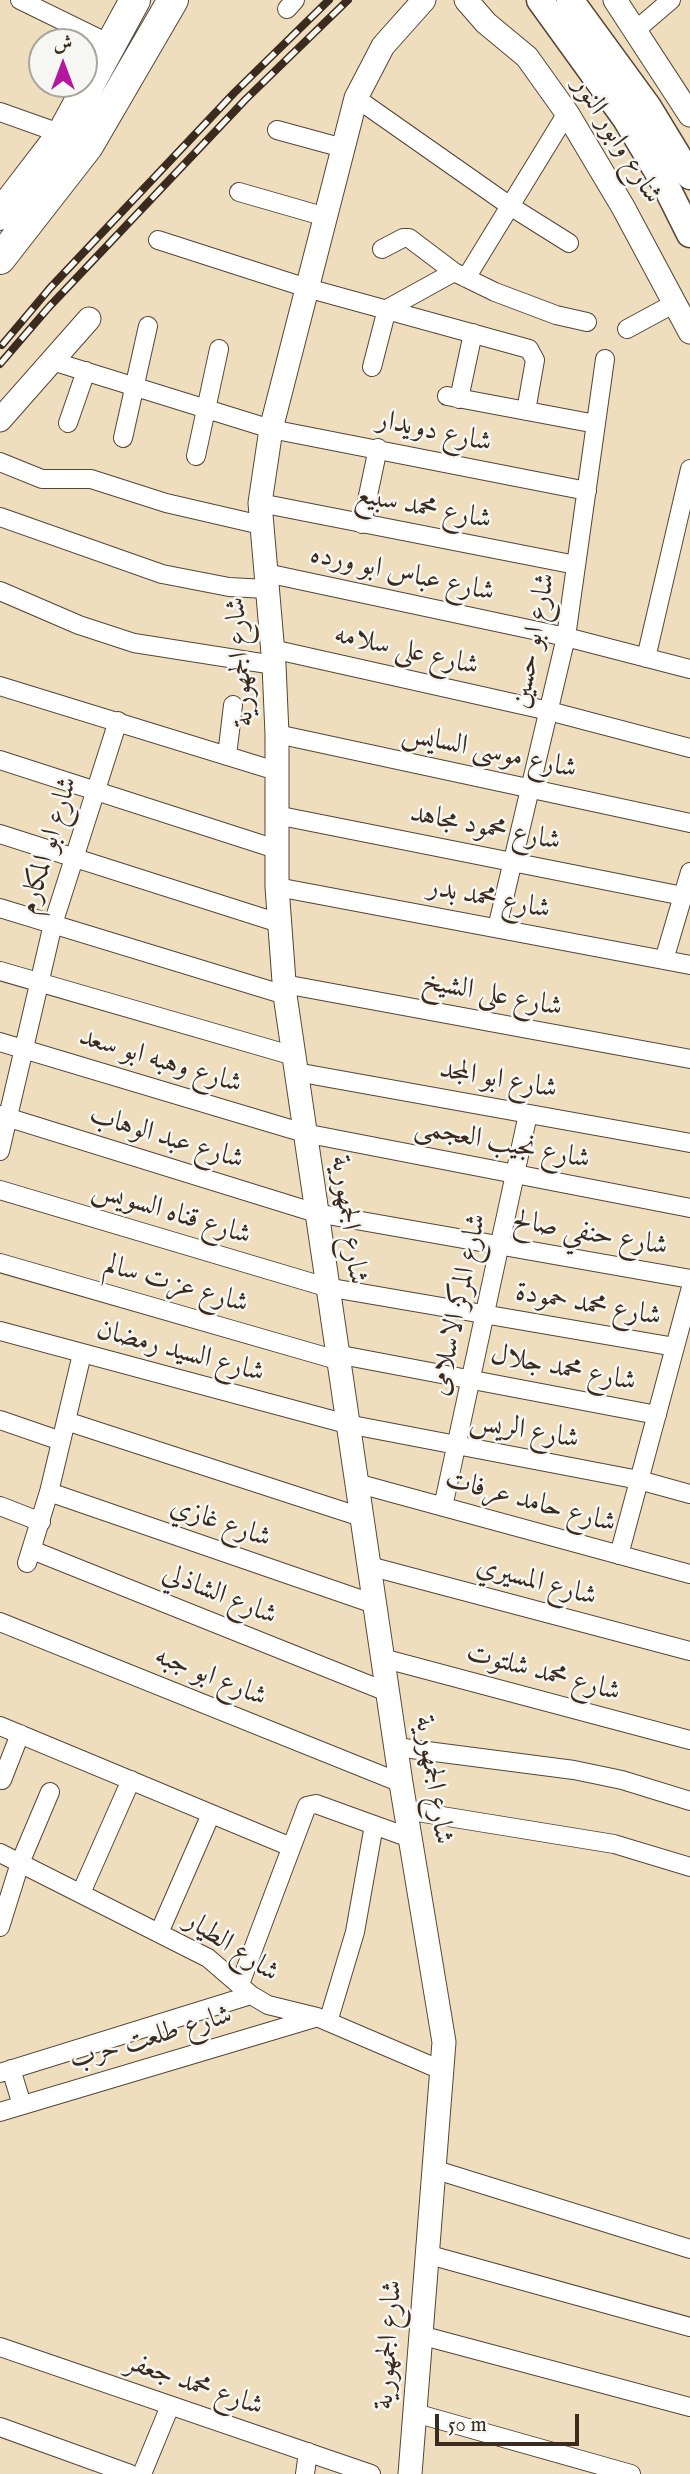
<!DOCTYPE html>
<html>
<head>
<meta charset="utf-8">
<style>
	body { margin:0 }
	#map { position:relative; width:690px; height:2474px; overflow:hidden; background:#efdebd; font-family:"IM FELL English",Amiri,serif }
	canvas { display:block }
	.north { position:absolute; left:28px; top:28px; width:70px; height:70px; box-sizing:border-box; background:#f6f6f2; border:2px solid #aba49d; border-radius:50%; rotate:0deg; font-size:19px; font-weight:700; line-height:28px; text-align:center; color:#3b2a1e }
	.north::after { content:''; display:block; margin:auto; width:24px; height:32px; background:#b5179e; clip-path:polygon(50% 0,100% 100%,50% 72%,0 100%) }
	.scale { position:absolute; left:435px; top:2414px; width:144px; height:32px; box-sizing:border-box; border:4px solid #3b2a1e; border-top:0; padding-left:9px; font-size:21px; line-height:24px; white-space:nowrap; color:#3b2a1e; -webkit-text-stroke:5px #f6f6f2; paint-order:stroke }
</style>
</head>
<body>
<div id="map">
<canvas width="690" height="2474"></canvas>
<div class="north">ش</div>
<div class="scale">50 m</div>
</div>
<script>
const ctx = document.querySelector('canvas').getContext('2d');
ctx.lineJoin = 'round';
const toPath = rows => new Path2D(rows.map(r => 'M' + r).join(''));
function strokePath(path, color, width, dash) { ctx.strokeStyle = color; ctx.lineWidth = width; ctx.lineCap = dash ? 'butt' : 'round'; ctx.setLineDash(dash || []); ctx.stroke(path); }
function drawText(font, color, halo, rows, align = 'center') {
  ctx.font = font + ' "IM FELL English",Amiri,serif'; ctx.lineWidth = 5; ctx.setLineDash([]); ctx.textBaseline = 'middle'; ctx.strokeStyle = halo; ctx.fillStyle = color; for (const [text, x, y, turn = 0] of rows) {
    ctx.save(); ctx.translate(x, y); ctx.rotate((+turn || 0) * Math.PI / 180); ctx.textAlign = isNaN(turn) ? turn : align; if (halo) ctx.strokeText(text, 0, 0); ctx.fillText(text, 0, 0); ctx.restore();
  }
}
const minor = toPath([
	[20,0,112,45],
	[287,9,295,0],
	[636,30,671,0],
	[356,98,510,206,569,243],
	[0,112,62,134],
	[277,130,343,148],
	[239,192,326,217],
	[158,240,307,288,529,349,535,360,526,411],
	[382,249,403,238,409,238,454,272,495,292,556,315,587,322],
	[466,278,567,113],
	[627,329,675,303],
	[52,361,271,429,587,491],
	[372,367,387,309,454,272],
	[447,396,596,424],
	[459,399,473,333],
	[68,423,86,371],
	[123,438,148,326],
	[196,456,219,349],
	[0,462,42,479,91,479,166,503,261,525],
	[260,503,576,565],
	[0,517,162,574,229,587,267,589],
	[362,524,378,448],
	[266,573,566,637,690,669],
	[0,591,79,625,134,643,274,665],
	[272,649,549,711,690,748],
	[646,658,690,469],
	[0,686,276,771],
	[277,734,690,823],
	[227,756,233,705],
	[0,760,276,849],
	[276,815,683,896],
	[0,834,279,923],
	[277,887,690,965],
	[0,908,285,995],
	[497,928,566,637,605,359],
	[664,960,690,872],
	[0,971,294,1056],
	[284,984,690,1059],
	[0,1042,304,1133,690,1208],
	[296,1072,690,1143],
	[0,1115,316,1213,690,1279],
	[0,1151,53,924,118,721],
	[0,1190,326,1287,675,1347],
	[0,1263,337,1360],
	[0,1331,347,1424,639,1480,690,1494],
	[336,1354,657,1415],
	[0,1420,61,1441],
	[66,1421,361,1517],
	[356,1483,690,1574],
	[49,1492,374,1604],
	[0,1506,41,1522],
	[443,1507,528,1114],
	[32,1550,387,1692],
	[619,1555,690,1291],
	[27,1563,49,1492,82,1354],
	[369,1566,690,1651],
	[0,1622,401,1783],
	[382,1658,690,1740],
	[0,1726,291,1847],
	[396,1747,574,1770,622,1780,690,1801],
	[2,1780,20,1734],
	[405,1810,614,1844,690,1867],
	[0,1853,208,1958,251,1995,268,2005,317,2017,441,2070],
	[81,1893,131,1780],
	[0,1927,20,1863,50,1792],
	[159,1933,211,1814],
	[240,1984,307,1806,316,1804,410,1838],
	[328,2022,355,1932,374,1825],
	[11,2069,22,2105],
	[0,2073,251,1995],
	[0,2112,315,2018],
	[433,2169,690,2249],
	[426,2254,690,2327],
	[420,2335,690,2407],
	[0,2347,371,2474],
	[415,2413,631,2474],
	[0,2427,130,2474],
	[142,2474,170,2406],
	[305,2474,308,2452]
]);
const tertiary = toPath([
	[466,0,486,23,527,57,567,113,623,207,690,332],
	[615,0,690,115],
	[0,420,89,319],
	[410,2474,444,2042,401,1783,285,995,277,887,277,734,274,665,260,503,271,429,356,98,383,46,424,0]
]);
const secondary = toPath([
	[540,0,626,119,665,184,690,234],
	[570,0,648,107,690,176]
]);
const primary = toPath([
	[0,215,62,134,135,0],
	[0,259,88,146,173,0]
]);
const rail = toPath([
	[2,345,50,288,234,93,329,0],
	[0,364,49,307,246,99,348,0]
]);
const streetNames = [
	["شارع وابور النور",616,141,58],
	["شارع دويدار",434,433,12],
	["شارع محمد سبيع",423,509,11],
	["شارع عباس ابو ورده",402,575,12],
	["شارع ابو حسين",535,641,-79],
	["شارع على سلامه",406,652,13],
	["شارع الجمهورية",242,662,-94],
	["شارع موسى السايس",489,753,12],
	["شارع محمود مجاهد",485,829,11],
	["شارع ابو المكارم",50,846,-73],
	["شارع محمد بدر",489,900,11],
	["شارع على الشيخ",492,996,11],
	["شارع وهبه ابو سعد",160,1062,17],
	["شارع ابو المجد",498,1081,10],
	["شارع عبد الوهاب",166,1139,17],
	["شارع نجيب العجمى",502,1145,11],
	["شارع قناه السويس",171,1214,17],
	["شارع الجمهورية",347,1220,82],
	["شارع حنفي صالح",590,1235,10],
	["شارع عزت سالم",176,1286,16],
	["شارع المركز الاسلامى",460,1305,-78],
	["شارع محمد حمودة",588,1306,10],
	["شارع السيد رمضان",180,1353,15],
	["شارع محمد جلال",563,1370,11],
	["شارع الريس",524,1432,10],
	["شارع حامد عرفات",530,1503,15],
	["شارع غازي",220,1524,19],
	["شارع المسيري",536,1583,15],
	["شارع الشاذلي",219,1596,22],
	["شارع محمد شلتوت",543,1674,15],
	["شارع ابو جبه",210,1678,22],
	["شارع الجمهورية",432,1780,81],
	["شارع الطيار",231,1948,33],
	["شارع طلعت حرب",151,2039,-16],
	["شارع الجمهورية",390,2345,-86],
	["شارع محمد جعفر",194,2386,19]
];
strokePath(minor, '#564536', 20);
strokePath(tertiary, '#564536', 25);
strokePath(secondary, '#564536', 29);
strokePath(primary, '#564536', 32);
strokePath(minor, '#fff', 18);
strokePath(tertiary, '#fff', 23);
strokePath(secondary, '#fff', 26);
strokePath(primary, '#fff', 30);
strokePath(rail, '#3b2a1e', 8);
strokePath(rail, '#f6f6f2', 5, [16]);
drawText('28px', '#3b2a1e', '#f6f6f2', streetNames);
</script>
</body>
</html>
